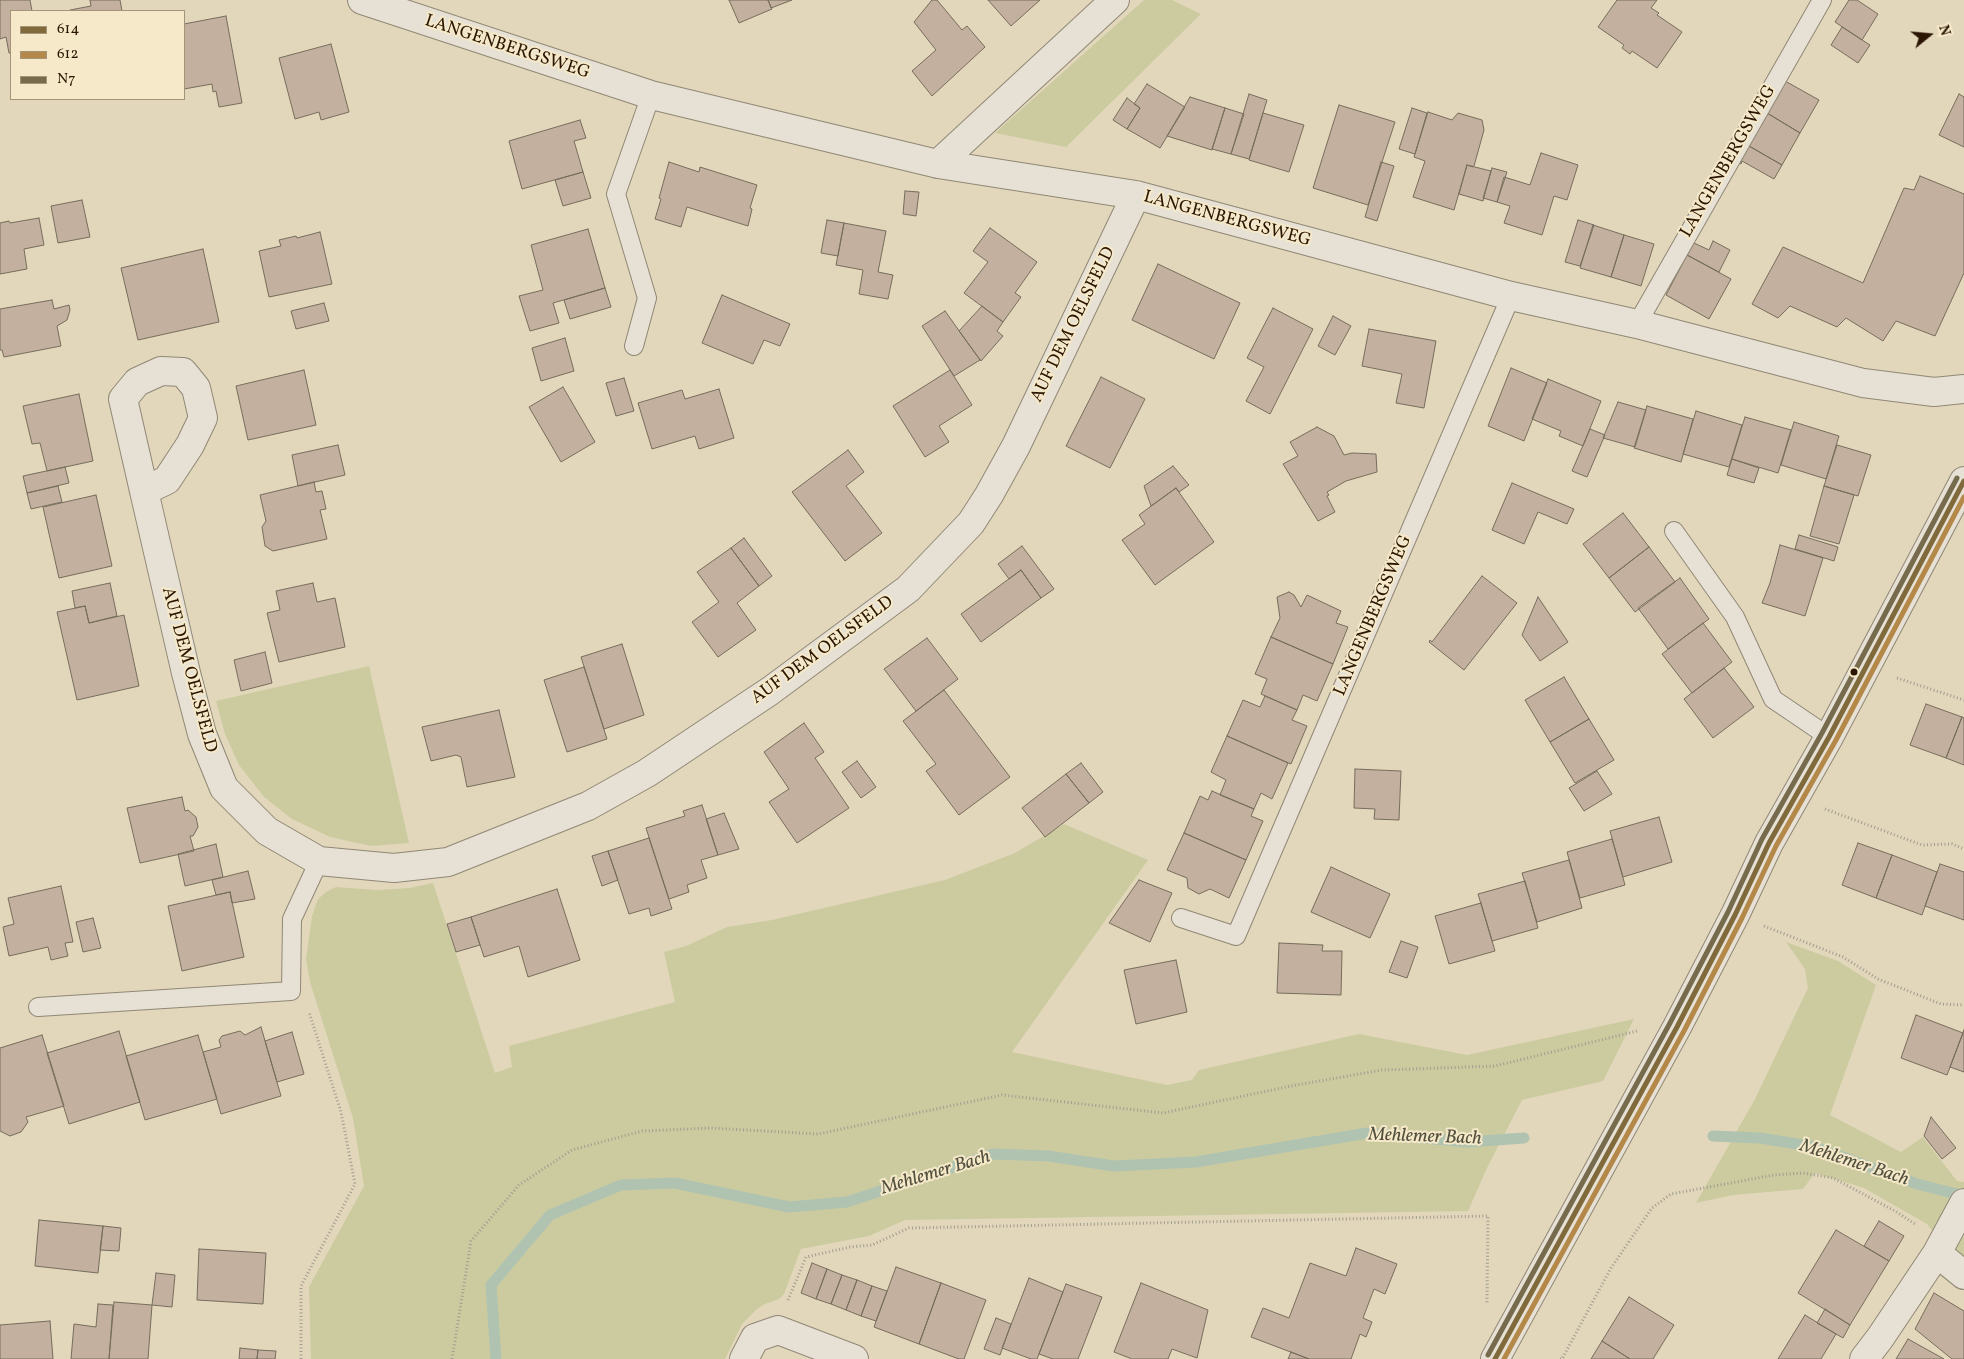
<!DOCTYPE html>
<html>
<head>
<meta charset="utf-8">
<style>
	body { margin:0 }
	#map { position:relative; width:1964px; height:1359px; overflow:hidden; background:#e2d7bb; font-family:Vollkorn,serif }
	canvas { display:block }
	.legend { position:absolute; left:10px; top:10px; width:175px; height:90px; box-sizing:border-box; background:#f6e9c9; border:1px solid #a49579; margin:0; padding:6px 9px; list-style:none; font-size:15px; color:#2a1602 }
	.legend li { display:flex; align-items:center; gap:10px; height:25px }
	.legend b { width:25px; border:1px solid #a49579 }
	.north { position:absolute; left:1904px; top:10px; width:50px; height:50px; -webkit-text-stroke:4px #f6e9c9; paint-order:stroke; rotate:73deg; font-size:14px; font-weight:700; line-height:20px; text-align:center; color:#2a1602 }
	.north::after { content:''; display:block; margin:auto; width:18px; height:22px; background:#2a1602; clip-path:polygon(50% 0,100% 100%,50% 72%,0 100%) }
</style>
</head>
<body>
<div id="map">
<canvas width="1964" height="1359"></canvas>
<ul class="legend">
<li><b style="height:6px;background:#806a3b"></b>614</li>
<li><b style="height:6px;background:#b48848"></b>612</li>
<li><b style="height:6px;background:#766b4c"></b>N7</li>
</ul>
<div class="north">N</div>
</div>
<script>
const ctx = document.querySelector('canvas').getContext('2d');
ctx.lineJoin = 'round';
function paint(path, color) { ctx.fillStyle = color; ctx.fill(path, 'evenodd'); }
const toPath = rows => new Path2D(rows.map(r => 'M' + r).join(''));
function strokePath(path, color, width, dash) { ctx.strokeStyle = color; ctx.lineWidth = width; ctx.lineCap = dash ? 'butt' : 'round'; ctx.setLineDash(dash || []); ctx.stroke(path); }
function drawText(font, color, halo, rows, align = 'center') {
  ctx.font = font + ' Vollkorn,serif'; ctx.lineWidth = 4; ctx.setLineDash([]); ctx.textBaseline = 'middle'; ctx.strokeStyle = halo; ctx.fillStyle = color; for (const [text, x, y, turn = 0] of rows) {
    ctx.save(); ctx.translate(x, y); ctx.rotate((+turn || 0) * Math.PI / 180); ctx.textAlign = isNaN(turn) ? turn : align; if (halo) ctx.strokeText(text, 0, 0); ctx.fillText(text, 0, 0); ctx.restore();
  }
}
const green = toPath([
	[1144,0,1172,0,1201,14,1066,147,995,133],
	[369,666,409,843,371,846,330,837,292,819,264,797,239,765,225,734,216,701],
	[1064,824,1148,860,1012,1052,1167,1085,1192,1080,1199,1070,1359,1034,1467,1055,1634,1019,1603,1081,1522,1100,1487,1168,1468,1211,905,1220,869,1236,801,1249,784,1294,779,1299,765,1304,757,1309,742,1324,725,1359,311,1359,309,1287,364,1186,353,1118,310,982,306,959,312,916,318,899,326,892,336,887,376,890,410,888,433,883,495,1073,512,1067,509,1046,675,1002,664,952,686,946,727,927,772,920,945,880,1015,853],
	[1786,942,1838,961,1876,985,1830,1115,1901,1152,1923,1137,1957,1181,1964,1182,1964,1265,1955,1260,1927,1224,1864,1188,1815,1173,1803,1189,1733,1195,1696,1203,1755,1099,1808,988,1805,969]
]);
const stream = toPath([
	[1713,1136,1760,1138,1815,1147,1917,1184,1964,1196],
	[496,1359,491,1285,550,1215,621,1185,675,1183,789,1207,847,1202,993,1154,1048,1156,1114,1166,1196,1162,1367,1133,1468,1142,1524,1138]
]);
const building = toPath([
	[0,0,30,0,32,11,11,11,11,53,9,53,6,37,0,39,0,0],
	[90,0,120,0,122,11,70,11,70,10,91,6,90,0],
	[729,0,768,0,772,9,739,23,729,0],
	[768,0,792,0,771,8,768,0],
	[932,0,937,0,962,30,967,26,985,47,932,96,912,71,936,50,914,22,932,0],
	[988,0,1040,0,1011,26,988,0],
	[1617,0,1657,0,1651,8,1659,13,1657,15,1682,32,1657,68,1632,51,1630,54,1622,48,1624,45,1598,27,1617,0],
	[1849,0,1857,0,1878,14,1862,40,1835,22,1849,0],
	[226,16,242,103,219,107,216,91,213,92,212,84,184,89,184,24,226,16],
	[1842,27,1870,45,1858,63,1831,45,1842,27],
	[331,44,349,112,321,120,319,112,295,119,279,58,331,44],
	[1785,81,1819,100,1800,133,1767,113,1785,81],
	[1147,84,1185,107,1160,148,1127,129,1140,108,1134,104,1147,84],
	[1249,94,1267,100,1249,159,1231,154,1249,94],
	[1959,94,1964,97,1964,147,1939,135,1959,94],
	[1190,97,1225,108,1212,150,1167,136,1190,97],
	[1127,98,1140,108,1127,129,1113,120,1127,98],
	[1339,105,1395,122,1368,205,1313,188,1339,105],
	[1225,108,1244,114,1231,154,1212,149,1225,108],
	[1412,108,1427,113,1415,154,1399,149,1412,108],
	[1428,112,1452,120,1458,113,1482,120,1484,130,1474,166,1473,167,1467,165,1454,210,1413,197,1425,161,1414,157,1428,112],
	[1263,113,1304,125,1289,172,1249,160,1263,113],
	[1767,113,1800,133,1782,165,1749,146,1767,113],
	[580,120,586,138,574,141,583,172,522,189,509,141,580,120],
	[1749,146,1782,165,1774,179,1742,161,1741,164,1739,163,1749,146],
	[1541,153,1578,165,1567,200,1554,196,1542,235,1504,223,1510,206,1497,202,1504,177,1530,185,1541,153],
	[669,162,699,172,700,167,757,185,750,208,752,209,748,226,687,207,681,227,655,219,661,199,659,198,669,162],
	[1381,162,1394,166,1377,221,1365,217,1381,162],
	[1467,165,1491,171,1483,201,1459,194,1467,165],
	[1492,168,1507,172,1497,202,1483,198,1492,168],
	[583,172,591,198,563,206,555,180,583,172],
	[1920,176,1964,194,1964,273,1935,336,1896,321,1883,341,1846,318,1837,327,1790,306,1778,318,1752,304,1783,247,1863,283,1904,188,1914,190,1920,176],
	[905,191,919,192,916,216,903,214,905,191],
	[82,200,90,237,58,243,51,206,82,200],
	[39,218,44,245,24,249,27,269,0,274,0,223,9,221,10,223,39,218],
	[827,220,844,223,838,256,821,253,827,220],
	[1578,220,1594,225,1580,266,1565,262,1578,220],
	[844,223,886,231,878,272,893,275,888,299,859,294,863,270,836,265,844,223],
	[1593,225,1624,235,1611,277,1580,268,1593,225],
	[990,228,1037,262,1015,293,1021,297,1003,322,964,293,988,262,973,251,990,228],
	[588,229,605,288,553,303,559,323,530,331,519,296,543,290,531,245,588,229],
	[320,232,332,284,269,297,259,251,281,246,279,240,296,236,297,238,320,232],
	[1624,235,1654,244,1641,286,1611,277,1624,235],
	[1713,241,1730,250,1719,272,1687,255,1694,243,1709,250,1713,241],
	[203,249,219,322,138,340,121,268,203,249],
	[1687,255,1731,279,1709,319,1666,295,1687,255],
	[1158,264,1240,303,1214,359,1132,320,1158,264],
	[605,288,611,307,570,319,564,300,605,288],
	[722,295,790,324,780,346,764,340,753,364,702,343,722,295],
	[52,300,54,309,69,305,70,310,67,320,57,326,61,346,4,357,2,350,0,350,0,309,52,300],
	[324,303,329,321,296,329,291,311,324,303],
	[982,306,1003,322,997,331,1003,336,981,361,959,331,982,306],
	[1273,308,1313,329,1270,414,1246,401,1264,367,1247,358,1273,308],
	[945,311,980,360,954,376,922,326,945,311],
	[1333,316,1351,326,1335,355,1318,346,1333,316],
	[1369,329,1436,341,1424,408,1396,403,1402,374,1362,366,1369,329],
	[565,338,574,371,541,381,532,348,565,338],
	[1511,368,1547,383,1524,441,1488,426,1511,368],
	[304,370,316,425,248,440,236,386,304,370],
	[950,370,972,405,939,426,949,442,925,457,893,406,950,370],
	[1101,377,1145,399,1110,468,1066,446,1101,377],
	[624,378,634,411,616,416,606,383,624,378],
	[1548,379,1601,401,1583,446,1559,436,1561,431,1532,419,1548,379],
	[563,387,595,442,561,462,529,407,563,387],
	[719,389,734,438,699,449,695,436,652,449,638,403,682,390,685,399,719,389],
	[79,394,93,461,47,471,40,443,32,444,23,406,79,394],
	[1618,402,1646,410,1635,447,1603,438,1618,402],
	[1647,406,1693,419,1681,462,1634,448,1647,406],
	[1696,411,1742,425,1729,467,1683,454,1696,411],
	[1745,417,1791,430,1778,473,1732,459,1745,417],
	[1794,422,1839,436,1826,479,1781,465,1794,422],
	[1317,427,1334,436,1344,455,1352,453,1376,454,1377,472,1346,481,1327,492,1329,495,1327,496,1335,512,1318,521,1283,464,1298,456,1290,442,1317,427],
	[1590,429,1605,435,1587,477,1572,471,1590,429],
	[338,445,345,475,298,486,292,455,338,445],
	[1837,445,1871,455,1858,496,1824,486,1837,445],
	[848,450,864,472,846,486,882,533,845,561,792,492,848,450],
	[1732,459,1759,468,1754,483,1727,475,1732,459],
	[1173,466,1189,485,1179,492,1176,488,1151,506,1144,486,1173,466],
	[65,467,69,483,27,493,23,476,65,467],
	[314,482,316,492,322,491,326,509,320,510,327,539,273,551,265,546,262,527,266,521,260,495,314,482],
	[1512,483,1574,509,1567,524,1538,512,1524,544,1492,530,1512,483],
	[58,486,62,502,31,509,27,493,58,486],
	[1824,486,1854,495,1839,544,1810,536,1824,486],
	[1176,488,1214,542,1155,585,1122,540,1145,524,1139,515,1176,488],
	[96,495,112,566,59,578,43,507,96,495],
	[1623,513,1649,547,1609,578,1583,544,1623,513],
	[1799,535,1838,547,1834,561,1795,549,1799,535],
	[744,538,772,576,759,586,731,548,744,538],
	[1780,545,1823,558,1805,616,1762,603,1770,583,1780,545],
	[1022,546,1054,589,1041,598,1021,570,1009,579,998,564,1022,546],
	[1649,547,1675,582,1635,612,1609,578,1649,547],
	[731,548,759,586,737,603,756,630,718,657,692,622,719,602,697,572,731,548],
	[1021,570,1041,598,981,642,961,614,1021,570],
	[1482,576,1517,603,1464,670,1429,642,1430,640,1432,642,1482,576],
	[1680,578,1709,619,1668,649,1638,608,1680,578],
	[110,583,117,616,89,623,85,606,75,608,72,591,110,583],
	[313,583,317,602,335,598,345,647,279,662,267,613,280,610,276,591,313,583],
	[1289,592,1294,595,1301,607,1307,595,1341,611,1336,623,1348,627,1333,664,1271,637,1280,618,1277,597,1289,592],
	[1538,597,1568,642,1540,661,1522,635,1538,597],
	[85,606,89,623,124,615,139,686,77,700,57,612,85,606],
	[1703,623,1732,662,1692,693,1662,654,1703,623],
	[1271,637,1333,664,1317,701,1303,695,1297,710,1261,694,1267,679,1255,674,1271,637],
	[927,638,958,679,916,711,884,669,927,638],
	[622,644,644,715,604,729,581,657,622,644],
	[265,652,272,683,241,691,234,660,265,652],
	[584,667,607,739,567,752,544,680,584,667],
	[1724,668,1754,707,1713,738,1684,699,1724,668],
	[1564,677,1589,719,1550,742,1525,700,1564,677],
	[944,690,1010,777,959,815,926,771,936,764,903,721,944,690],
	[1265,696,1297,710,1292,720,1307,726,1291,764,1227,736,1243,700,1260,707,1265,696],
	[1926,704,1962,717,1946,758,1910,745,1926,704],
	[499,710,515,777,467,787,461,757,456,755,431,761,422,727,499,710],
	[1962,717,1964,718,1964,765,1946,758,1962,717],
	[1589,719,1614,760,1575,783,1550,742,1589,719],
	[804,723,824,752,815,758,849,808,797,843,769,802,789,789,764,752,804,723],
	[1227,736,1288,763,1272,799,1261,793,1254,809,1220,795,1226,780,1211,772,1227,736],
	[857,761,876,787,861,798,842,772,857,761],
	[1081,763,1103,792,1089,803,1066,774,1081,763],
	[1355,769,1401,771,1399,820,1374,819,1375,809,1354,808,1355,769],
	[1597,771,1612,794,1584,811,1569,788,1597,771],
	[1066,774,1089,803,1045,837,1022,808,1066,774],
	[1212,791,1254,809,1251,816,1263,821,1246,860,1184,833,1200,796,1208,800,1212,791],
	[182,797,185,811,188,810,196,817,198,827,193,836,190,836,194,851,140,863,127,808,182,797],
	[702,805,718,855,701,860,707,878,687,885,689,892,669,899,646,828,685,816,683,811,702,805],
	[724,813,739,849,718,855,706,819,724,813],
	[1659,817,1672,862,1623,877,1610,831,1659,817],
	[1184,833,1246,860,1229,898,1210,889,1199,894,1188,888,1187,878,1167,870,1184,833],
	[649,838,672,909,651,916,649,908,629,914,608,851,649,838],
	[1612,839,1625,885,1580,898,1567,852,1612,839],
	[1858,843,1892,855,1876,898,1842,885,1858,843],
	[216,844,223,877,185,886,178,854,216,844],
	[608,851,618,880,602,886,592,856,608,851],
	[1892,855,1937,872,1922,915,1876,898,1892,855],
	[1569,860,1582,908,1537,922,1522,873,1569,860],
	[1940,864,1964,872,1964,920,1925,906,1940,864],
	[1331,867,1390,894,1370,938,1311,912,1331,867],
	[248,871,255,899,232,903,230,892,216,895,212,880,248,871],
	[1139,880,1172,893,1150,942,1109,923,1139,880],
	[1525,881,1538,928,1492,941,1478,894,1525,881],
	[61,886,73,942,65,943,68,956,51,960,48,947,9,956,3,927,14,924,8,898,61,886],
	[557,889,580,960,528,977,519,946,484,957,471,917,557,889],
	[230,892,244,957,182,971,168,906,230,892],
	[1481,903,1495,951,1449,964,1435,916,1481,903],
	[471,917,480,945,456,952,447,924,471,917],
	[93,918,101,948,83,952,76,922,93,918],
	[1401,941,1418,947,1407,978,1389,972,1401,941],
	[1279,943,1323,945,1322,951,1342,951,1341,995,1277,993,1279,943],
	[1176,960,1187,1012,1136,1024,1124,970,1176,960],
	[1916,1015,1963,1033,1947,1075,1901,1058,1916,1015],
	[261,1027,281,1096,221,1114,203,1052,221,1047,219,1040,222,1036,240,1031,245,1035,261,1027],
	[1964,1030,1964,1072,1950,1067,1964,1030],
	[119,1031,140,1102,69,1124,47,1053,119,1031],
	[292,1032,304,1074,277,1082,265,1041,292,1032],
	[42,1035,64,1106,26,1117,28,1122,21,1132,10,1136,0,1131,0,1048,42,1035],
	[198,1035,217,1099,145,1120,126,1056,198,1035],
	[1931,1117,1956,1148,1942,1159,1924,1136,1931,1117],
	[39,1220,103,1226,98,1273,35,1266,39,1220],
	[1879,1221,1904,1236,1889,1261,1864,1246,1879,1221],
	[103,1226,121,1228,119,1251,100,1250,103,1226],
	[1836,1230,1889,1261,1850,1325,1798,1293,1836,1230],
	[1356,1248,1397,1264,1385,1294,1374,1289,1363,1318,1372,1322,1366,1337,1360,1334,1351,1359,1309,1359,1251,1337,1263,1308,1289,1318,1310,1263,1346,1276,1356,1248],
	[199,1249,266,1253,263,1304,197,1300,199,1249],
	[812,1263,827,1269,816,1299,801,1293,812,1263],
	[896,1267,941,1283,919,1344,874,1327,896,1267],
	[827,1269,842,1275,831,1304,816,1299,827,1269],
	[156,1273,175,1275,172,1307,152,1305,156,1273],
	[842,1275,857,1280,846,1310,831,1304,842,1275],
	[1029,1278,1063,1292,1037,1359,1031,1359,1002,1348,1029,1278],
	[857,1280,872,1286,861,1316,846,1310,857,1280],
	[941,1283,986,1300,964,1359,959,1359,919,1344,941,1283],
	[1141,1283,1208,1310,1197,1358,1172,1349,1168,1359,1132,1359,1114,1352,1141,1283],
	[1066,1284,1102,1297,1078,1359,1053,1359,1039,1354,1066,1284],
	[872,1286,887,1291,876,1321,861,1316,872,1286],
	[1934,1293,1964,1311,1964,1359,1952,1359,1915,1329,1934,1293],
	[1629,1297,1674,1325,1653,1359,1630,1359,1602,1341,1629,1297],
	[114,1302,152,1305,148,1359,109,1359,114,1302],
	[98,1304,113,1305,109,1359,71,1359,74,1324,96,1327,98,1304],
	[1825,1309,1850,1325,1843,1338,1817,1323,1825,1309],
	[1805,1315,1836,1334,1821,1359,1778,1359,1805,1315],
	[996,1318,1011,1324,1000,1355,984,1349,996,1318],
	[50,1321,53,1359,0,1359,0,1325,50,1321],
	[1908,1339,1944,1359,1896,1359,1908,1339],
	[1602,1341,1630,1359,1591,1359,1602,1341],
	[240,1348,258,1350,257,1359,239,1359,240,1348],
	[258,1350,276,1351,275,1359,257,1359,258,1350],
	[1291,1352,1309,1359,1288,1359,1291,1352]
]);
const path = toPath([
	[1897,678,1964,700],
	[1825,809,1922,845,1952,844,1964,849],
	[1764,926,1843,957,1878,979,1941,1004,1964,1005],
	[788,1300,806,1257,850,1247,872,1245,909,1228,1488,1216,1487,1303],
	[301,1359,301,1286,355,1184,341,1112,309,1012],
	[452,1359,471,1241,519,1185,572,1150,642,1131,710,1128,818,1134,1002,1095,1163,1113,1291,1086,1382,1070,1495,1066,1637,1031],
	[1560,1359,1562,1359,1611,1268,1652,1208,1671,1194,1774,1175,1803,1173,1833,1178,1895,1211,1915,1224]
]);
const service = toPath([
	[1637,324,1822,0],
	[634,346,647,298,616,194,651,95],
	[1674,531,1735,617,1773,699,1829,737],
	[1181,918,1236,936,1511,296],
	[38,1007,291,991,292,919,319,861]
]);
const minor = toPath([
	[362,0,651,95,938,164,1136,195,1511,296,1637,324,1863,383,1934,392,1964,389],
	[938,164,1115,0],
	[144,491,123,399,137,382,161,371,183,372,196,388,203,418,190,445,167,480,144,491,186,673,202,734,224,788,267,831,319,861,394,868,448,862,588,806,647,773,770,691,908,589,971,523,989,495,1016,446,1136,195],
	[1937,1253,1964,1275],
	[744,1359,755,1338,778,1330,854,1359],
	[1864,1359,1880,1338,1937,1253,1964,1203]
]);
const tertiary = toPath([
	[1495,1359,1677,1027,1735,915,1769,843,1829,737,1964,481]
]);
const bus1 = toPath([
	[1495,1359,1677,1027,1735,915,1769,843,1829,737,1964,481]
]);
const bus2 = toPath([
	[1504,1359,1684,1031,1742,918,1776,846,1836,740,1964,497]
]);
const bus3 = toPath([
	[1488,1355,1670,1023,1728,912,1762,839,1822,733,1957,478]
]);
const markers = [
	[1854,672,4.5,"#2a1602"]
];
const streetNames = [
	["LANGENBERGSWEG",507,48,18],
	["LANGENBERGSWEG",1729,162,-60],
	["LANGENBERGSWEG",1227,220,15],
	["AUF DEM OELSFELD",1074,325,-64],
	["LANGENBERGSWEG",1374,616,-67],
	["AUF DEM OELSFELD",823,651,-36],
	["AUF DEM OELSFELD",188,670,75]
];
const waterNames = [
	["Mehlemer Bach",1425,1138,2],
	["Mehlemer Bach",1854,1164,18],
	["Mehlemer Bach",936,1174,-17]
];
paint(green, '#cccba0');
strokePath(stream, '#b0c3b1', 11);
paint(building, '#c3b09e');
strokePath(building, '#766d5c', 1);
strokePath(service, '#908775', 20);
strokePath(minor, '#908775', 30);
strokePath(tertiary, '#908775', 30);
strokePath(path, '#a19c8f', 3, [1, 2.5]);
strokePath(service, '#e6e1d4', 18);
strokePath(minor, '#e6e1d4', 28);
strokePath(tertiary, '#e6e1d4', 28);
strokePath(bus1, '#806a3b', 5);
strokePath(bus2, '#b48848', 5);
strokePath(bus3, '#766b4c', 5);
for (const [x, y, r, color] of markers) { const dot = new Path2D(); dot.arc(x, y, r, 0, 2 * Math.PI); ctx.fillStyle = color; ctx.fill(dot); strokePath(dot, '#f6e9c9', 2); }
drawText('18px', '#2a1602', '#f6e9c9', streetNames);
drawText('italic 19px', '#52503e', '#f6e9c9', waterNames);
</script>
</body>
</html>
